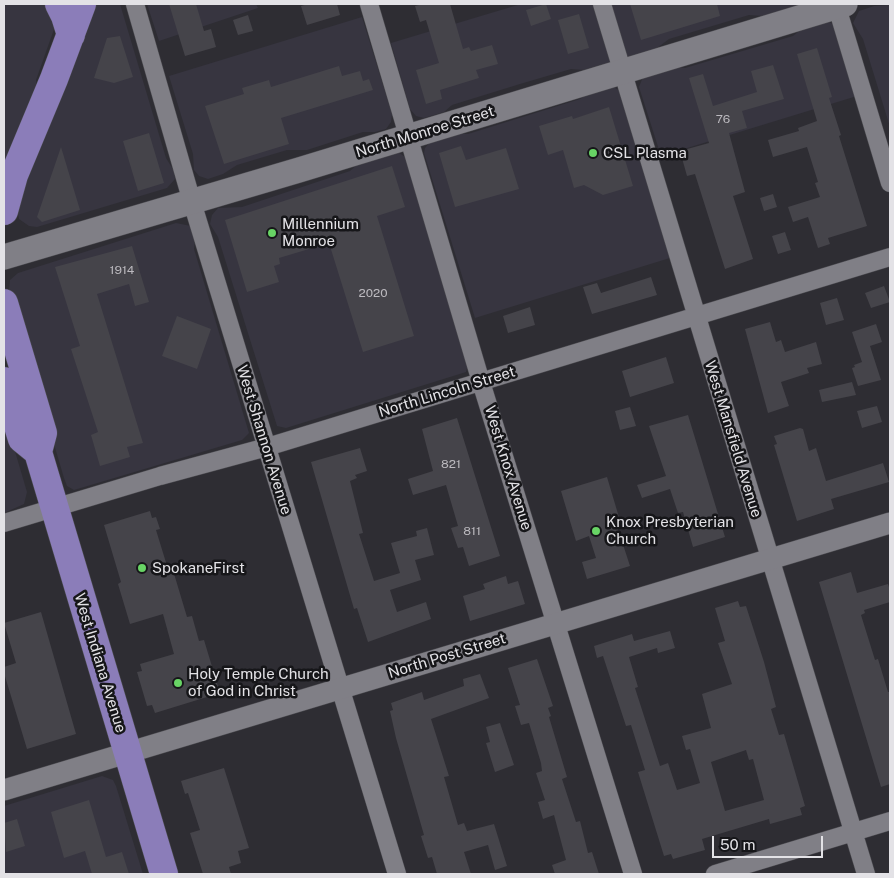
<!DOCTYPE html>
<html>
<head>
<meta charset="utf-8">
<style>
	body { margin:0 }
	#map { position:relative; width:894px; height:878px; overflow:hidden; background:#2e2d33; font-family:"Public Sans",sans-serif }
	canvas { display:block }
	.frame { position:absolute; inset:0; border:5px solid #e3e2e6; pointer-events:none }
	.scale { position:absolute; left:712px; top:836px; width:111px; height:22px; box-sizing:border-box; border:2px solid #e3e2e6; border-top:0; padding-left:6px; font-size:15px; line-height:18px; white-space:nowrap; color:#e3e2e6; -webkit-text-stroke:4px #161619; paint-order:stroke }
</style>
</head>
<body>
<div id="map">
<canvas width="894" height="878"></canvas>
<div class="frame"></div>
<div class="scale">50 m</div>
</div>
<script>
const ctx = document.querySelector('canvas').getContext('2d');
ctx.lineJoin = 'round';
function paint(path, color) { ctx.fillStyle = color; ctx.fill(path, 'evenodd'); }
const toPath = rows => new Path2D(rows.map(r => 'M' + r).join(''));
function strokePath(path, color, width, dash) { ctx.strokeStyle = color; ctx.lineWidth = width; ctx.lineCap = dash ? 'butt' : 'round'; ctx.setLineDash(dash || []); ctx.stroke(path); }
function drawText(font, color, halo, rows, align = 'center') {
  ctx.font = font + ' "Public Sans",sans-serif'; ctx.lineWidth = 5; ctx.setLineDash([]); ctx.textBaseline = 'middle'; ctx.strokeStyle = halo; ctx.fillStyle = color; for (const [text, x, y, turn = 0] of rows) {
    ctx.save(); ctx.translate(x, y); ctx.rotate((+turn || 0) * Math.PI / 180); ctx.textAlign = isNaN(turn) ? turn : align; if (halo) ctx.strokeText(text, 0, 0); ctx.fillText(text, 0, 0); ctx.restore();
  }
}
const built = toPath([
	[4,4,51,4,58,18,36,80,37,100,4,177],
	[90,4,120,4,166,158,174,171,175,179,167,188,37,227,29,226,19,219,15,199],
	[147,4,256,4,258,8,159,41],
	[521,4,803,4,763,16,749,15,669,39,657,48,584,70,571,69,520,84,452,105,444,112,424,118,416,116,410,109,391,43],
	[890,5,890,127,863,39,853,23,859,11,874,6],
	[362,17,392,114,391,122,386,129,375,132,363,132,307,150,287,150,237,165,223,174,208,179,199,176,194,170,193,154,169,76],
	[827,21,835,25,857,96,661,156,639,87,643,77,673,67,685,68,793,36,803,28],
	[613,87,621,91,670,258,475,318,424,153,425,148,431,141,456,134,468,134,580,99,589,93],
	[398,152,405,157,407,163,468,365,466,372,286,428,277,426,218,237,210,224,212,215,218,208,242,207,350,171,360,162],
	[176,223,191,226,195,239,194,249,249,433,242,440,74,490,67,486,64,478,9,292,10,280,18,273],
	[4,414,27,492,24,504,4,513],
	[102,776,113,780,116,786,143,874,4,874,4,806]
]);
const building = toPath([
	[169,4,196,4,204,31,211,29,216,47,185,56],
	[308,4,337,4,340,15,307,25,301,6],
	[423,4,450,4,463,49,469,47,471,51,492,45,498,64,476,70,479,78,440,90,442,99,426,104,416,70,439,63,426,20,420,22,415,6],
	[546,4,551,19,531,26,526,10],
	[630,4,717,4,720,16,641,40],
	[579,14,589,48,568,54,558,20],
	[248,15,253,31,238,35,233,20],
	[120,36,133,77,114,83,94,78,107,38],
	[817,48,832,97,829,98,841,135,839,136,867,226,828,238,830,244,818,248,808,217,793,222,788,207,820,197,815,183,818,182,807,147,773,157,768,140,799,131,798,128,817,121,797,54],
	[773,65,784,99,742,111,747,128,729,133,745,192,733,196,753,259,725,269,695,174,687,176,680,151,709,143,689,78,703,74,713,106,757,92,751,71],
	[339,66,342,76,360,71,363,81,369,79,373,90,281,118,289,144,224,164,205,106,244,94,242,88,269,80,271,87],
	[609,107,633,186,603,195,584,185,574,188,563,150,548,155,539,126,572,116,573,119],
	[149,133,164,183,138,191,123,141],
	[461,146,466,160,506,148,519,189,455,207,439,153],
	[61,147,80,210,42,222,37,217],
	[392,166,405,207,377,216,414,336,363,352,329,243,279,258,280,264,274,266,279,282,247,292,225,220],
	[773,194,777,207,764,211,760,198],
	[785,232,791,250,778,254,772,236],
	[132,246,149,302,135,306,129,284,97,294,143,443,127,447,130,457,100,466,91,435,98,432,71,349,80,346,55,267],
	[651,277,657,295,592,314,583,287,597,283,601,293],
	[884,286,890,302,871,308,865,293],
	[837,298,844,320,826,325,820,303],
	[530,307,535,325,508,333,503,316],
	[177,316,211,329,197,369,162,356],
	[770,322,776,342,781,340,785,352,816,342,822,364,807,368,809,373,781,382,789,406,768,413,745,329],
	[876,324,882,342,870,346,881,380,858,386,852,368,855,367,854,365,862,362,852,332],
	[666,357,674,383,630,397,622,371],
	[852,382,856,395,822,402,819,390],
	[877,406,882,422,862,428,857,411],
	[630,407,636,426,620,430,615,411],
	[688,415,725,537,693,547,683,512,678,513,670,489,642,498,637,485,666,476,649,426],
	[457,418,500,556,469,566,463,547,458,548,451,528,458,526,446,485,413,495,408,479,433,471,422,429],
	[800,428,803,429,809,451,816,448,826,481,883,463,889,482,831,499,834,509,797,521,774,445,777,444,774,436],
	[360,448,367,471,355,475,357,478,350,481,363,533,359,534,374,581,400,573,391,543,417,536,416,531,427,528,434,555,415,560,421,580,390,590,397,612,426,602,431,619,368,642,357,608,354,609,311,462],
	[607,477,621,524,617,526,630,566,587,579,582,562,596,558,589,536,576,541,561,491],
	[150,511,152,518,156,517,160,529,156,530,168,569,172,567,187,617,192,616,199,641,204,640,220,693,155,713,152,705,147,706,137,672,142,671,140,664,174,654,163,614,130,624,118,584,121,582,104,525],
	[851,572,857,593,888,584,890,590,890,602,864,610,865,613,861,615,875,660,878,659,888,692,890,692,890,784,881,787,819,582],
	[506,576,508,584,518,581,525,604,470,621,463,596,485,589,483,584],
	[738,601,740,607,746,606,764,662,776,707,771,709,779,735,784,734,805,806,800,808,802,815,770,824,769,819,702,839,705,850,673,859,671,854,664,856,638,772,645,770,631,725,626,726,603,656,597,658,594,646,632,634,634,641,670,631,675,648,658,653,657,648,629,657,638,687,635,688,660,766,668,763,677,790,700,783,690,749,686,750,682,736,711,728,702,694,732,684,718,643,725,641,715,608],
	[746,750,749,760,753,759,764,800,725,811,711,762],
	[41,612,76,734,27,749,4,673,4,667,16,663,4,623],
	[537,659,553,706,548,708,551,716,549,717,567,777,562,779,576,822,580,821,588,853,592,852,599,874,555,874,552,865,566,860,554,815,543,819,538,802,545,800,536,773,542,771,541,763,529,723,521,725,515,706,520,705,508,668],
	[480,674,489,698,431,719,449,776,444,777,458,825,464,823,467,831,494,824,507,866,495,870,488,845,464,852,471,874,437,874,432,857,428,858,421,836,424,835,396,738,390,711,393,710,391,703,422,692,424,700,464,686,463,679],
	[500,723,514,765,495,772,486,743,490,742,486,727],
	[224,768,249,848,238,851,241,863,229,867,231,874,203,874,190,833,200,830,188,793,185,794,181,781],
	[89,800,106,857,122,852,129,874,92,874,85,851,64,858,51,812],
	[17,819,25,846,6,852,4,823]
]);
const minor = toPath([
	[135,4,192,202,397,874],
	[369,4,481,382,633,874],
	[602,4,866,874],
	[836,4,890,183],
	[4,523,160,476,267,447,890,257],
	[715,874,890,821]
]);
const tertiary = toPath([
	[4,790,890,523]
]);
const secondary = toPath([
	[4,257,299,170,845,4]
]);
const primary = toPath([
	[59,4,65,16,71,35],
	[4,211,14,175,54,79,82,4],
	[4,303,43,433,38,452,164,874],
	[4,381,22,439,38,452]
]);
const markers = [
	[593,153,5,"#68d465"],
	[272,233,5,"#68d465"],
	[596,531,5,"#68d465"],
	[142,568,5,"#68d465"],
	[178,683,5,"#68d465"]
];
const numberNames = [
	["76",723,119],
	["1914",122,270],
	["2020",373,293],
	["821",451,464],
	["811",472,531]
];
const streetNames = [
	["North Monroe Street",425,132,-17],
	["North Lincoln Street",447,392,-17],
	["West Mansfield Avenue",733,439,73],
	["West Shannon Avenue",264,440,73],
	["West Knox Avenue",508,468,73],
	["North Post Street",447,656,-17],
	["West Indiana Avenue",100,663,73]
];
const poiNames = [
	["CSL Plasma",603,153],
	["Millennium",282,224],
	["Monroe",282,241],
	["Knox Presbyterian",606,522],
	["Church",606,539],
	["SpokaneFirst",152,568],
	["Holy Temple Church",188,674],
	["of God in Christ",188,691]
];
paint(built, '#373540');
paint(building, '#45444a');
strokePath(minor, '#4b4b50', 19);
strokePath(tertiary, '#4b4b50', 22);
strokePath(secondary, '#4b4b50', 26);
strokePath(primary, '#4b4b50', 29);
strokePath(minor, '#807f86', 18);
strokePath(tertiary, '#807f86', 21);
strokePath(secondary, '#807f86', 25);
strokePath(primary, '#8b7db9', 28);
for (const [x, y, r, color] of markers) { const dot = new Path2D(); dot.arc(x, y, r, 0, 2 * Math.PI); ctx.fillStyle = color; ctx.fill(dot); strokePath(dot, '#161619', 2); }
drawText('12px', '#bcbabf', null, numberNames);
drawText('15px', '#e3e2e6', '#161619', streetNames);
drawText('15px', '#e3e2e6', '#161619', poiNames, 'left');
</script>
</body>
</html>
